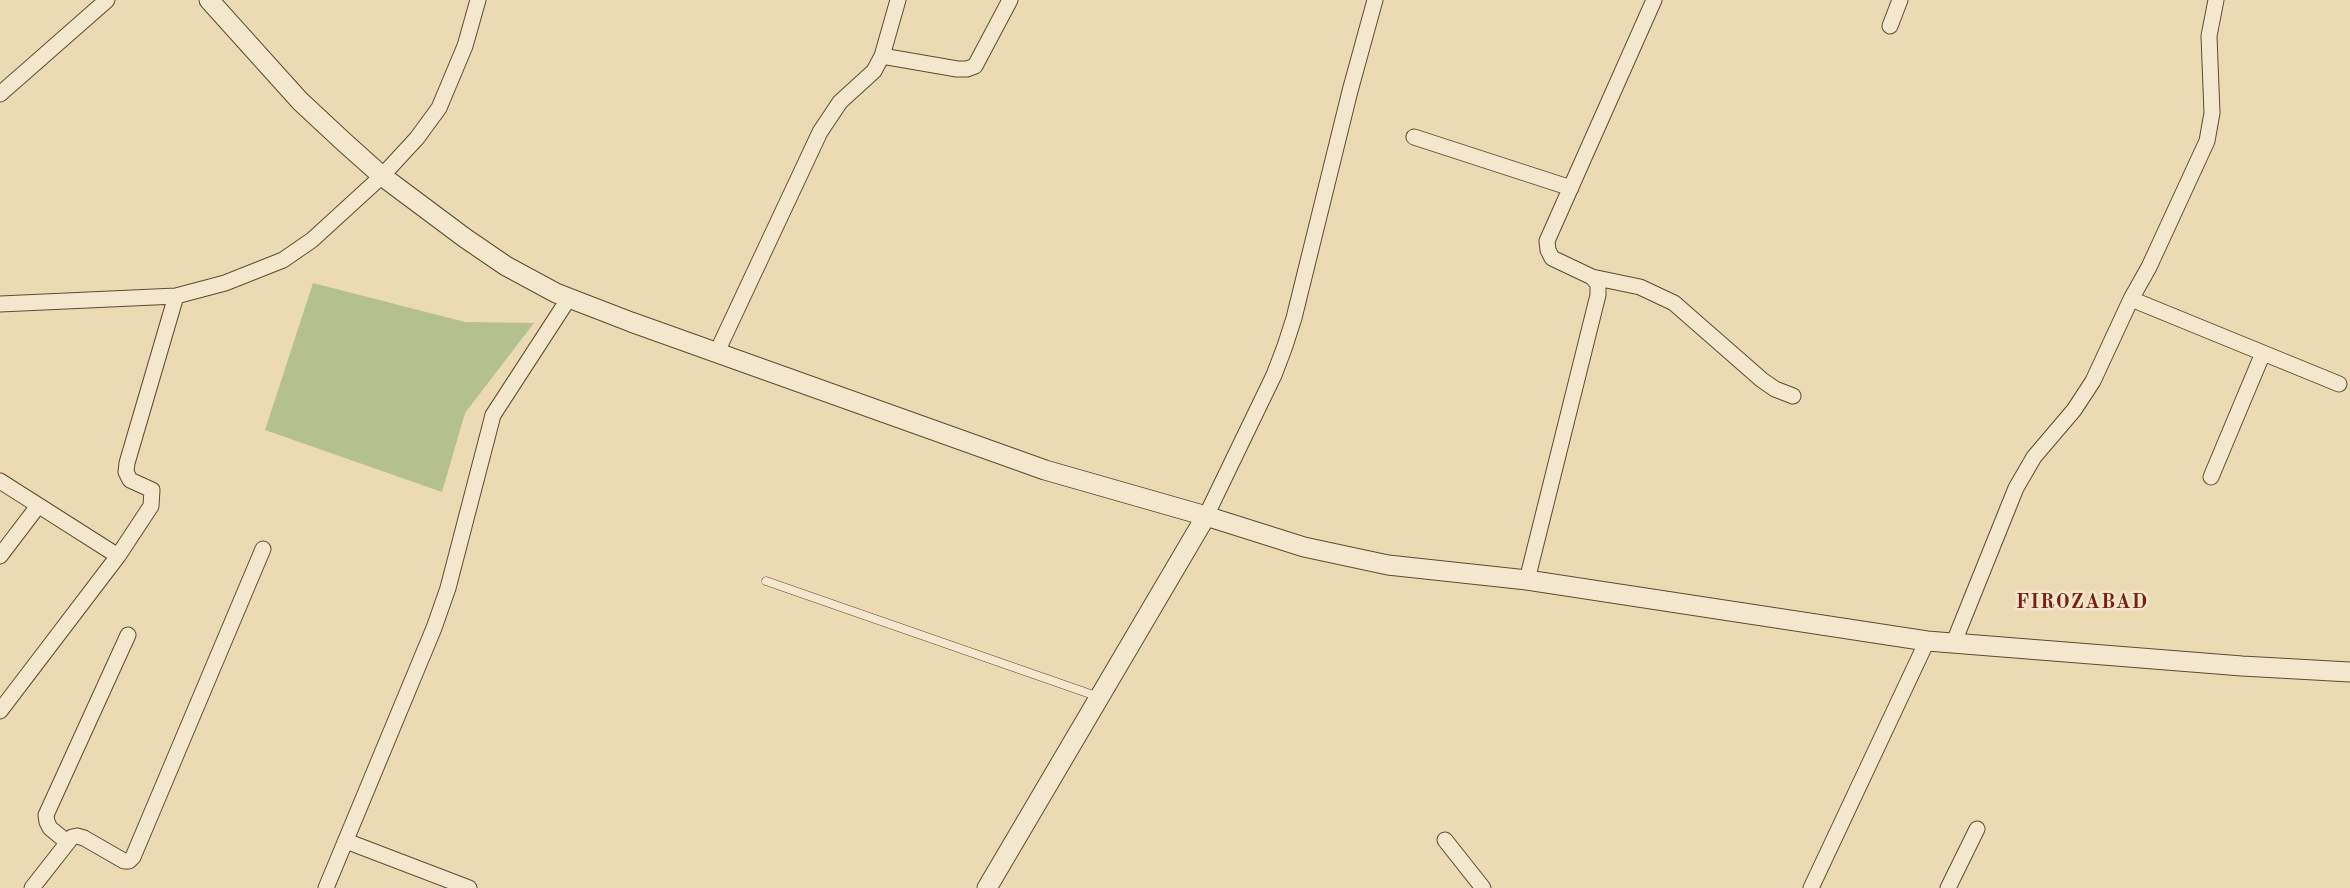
<!DOCTYPE html>
<html>
<head>
<meta charset="utf-8">
<style>
	body { margin:0 }
	canvas { display:block; background:#ecdab4 }
</style>
</head>
<body>
<canvas width="2350" height="888"></canvas>
<script>
const ctx = document.querySelector('canvas').getContext('2d');
ctx.lineJoin = 'round';
function paint(path, color) { ctx.fillStyle = color; ctx.fill(path, 'evenodd'); }
const toPath = rows => new Path2D(rows.map(r => 'M' + r).join(''));
function strokePath(path, color, width, dash) { ctx.strokeStyle = color; ctx.lineWidth = width; ctx.lineCap = dash ? 'butt' : 'round'; ctx.setLineDash(dash || []); ctx.stroke(path); }
function drawText(font, color, halo, rows, align = 'center') {
  ctx.font = font + ' "Old Standard TT",serif'; ctx.lineWidth = 5; ctx.setLineDash([]); ctx.textBaseline = 'middle'; ctx.strokeStyle = halo; ctx.fillStyle = color; for (const [text, x, y, turn = 0] of rows) {
    ctx.save(); ctx.translate(x, y); ctx.rotate((+turn || 0) * Math.PI / 180); ctx.textAlign = isNaN(turn) ? turn : align; if (halo) ctx.strokeText(text, 0, 0); ctx.fillText(text, 0, 0); ctx.restore();
  }
}
const green = toPath([
	[313,283,465,322,534,323,465,413,442,492,265,430]
]);
const service = toPath([
	[766,581,1099,697]
]);
const minor = toPath([
	[1890,26,1900,0],
	[882,56,957,69,967,69,975,66,1010,0],
	[0,94,107,0],
	[1414,137,1571,188],
	[1592,277,1640,287,1674,303,1762,380,1775,389,1793,396],
	[2131,299,2339,384],
	[0,304,176,296,225,283,283,260,312,240,382,176,417,138,439,108,465,46,478,0],
	[716,354,820,132,840,102,874,71,882,56,898,0],
	[2211,477,2263,353],
	[0,481,118,556],
	[1206,516,1274,375,1285,346,1294,318,1350,91,1375,0],
	[0,556,38,506],
	[1527,580,1598,295,1598,284,1592,277,1552,258,1548,250,1547,241,1654,0],
	[1954,642,2016,488,2034,457,2074,410,2093,381,2131,299,2149,267,2207,141,2212,113,2209,36,2216,0],
	[0,711,118,556,151,506,152,490,130,480,126,472,127,463,176,296],
	[1445,840,1483,888],
	[346,841,469,888],
	[67,842,50,828,47,822,46,815,128,635],
	[32,888,72,837,77,836,84,838,124,861,129,861,133,857,263,549],
	[326,888,434,628,448,588,493,415,569,298],
	[1811,888,1927,641],
	[1948,888,1977,829]
]);
const tertiary = toPath([
	[209,0,300,101,344,142,382,176,465,238,506,266,556,293,631,322,1045,470,1206,516,1304,547,1388,565,1527,580,1927,641,2242,666,2350,672],
	[987,888,1206,516]
]);
const districtNames = [
	["FIROZABAD",2082,603]
];
paint(green, '#b4c090');
strokePath(service, '#5f4b2f', 9);
strokePath(minor, '#5f4b2f', 17);
strokePath(tertiary, '#5f4b2f', 21);
strokePath(service, '#f3e7ce', 8);
strokePath(minor, '#f3e7ce', 15);
strokePath(tertiary, '#f3e7ce', 19);
ctx.letterSpacing = '1px';
drawText('bold 20px', '#7a1f14', '#f3e7ce', districtNames);
ctx.letterSpacing = '0px';
</script>
</body>
</html>
